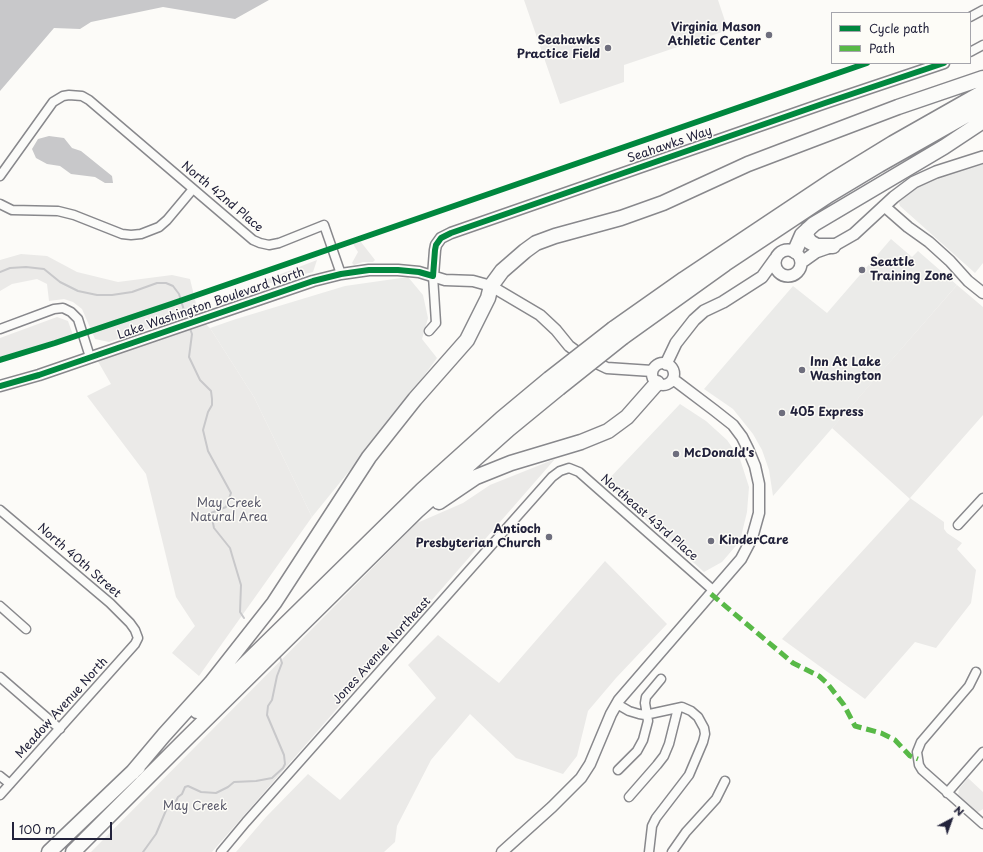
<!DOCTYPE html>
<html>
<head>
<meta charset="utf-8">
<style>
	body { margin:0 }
	#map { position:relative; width:983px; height:852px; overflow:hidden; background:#fcfbf8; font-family:"Playpen Sans",sans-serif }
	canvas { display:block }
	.legend { position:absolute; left:831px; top:12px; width:140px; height:52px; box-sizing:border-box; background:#fdfcf7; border:1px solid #a5a5ac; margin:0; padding:5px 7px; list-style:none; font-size:12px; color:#22223b }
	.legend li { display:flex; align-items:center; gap:8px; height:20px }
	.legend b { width:20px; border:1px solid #a5a5ac }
	.north { position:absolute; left:931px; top:800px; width:40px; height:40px; -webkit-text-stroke:3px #fdfcf7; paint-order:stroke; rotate:41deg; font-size:11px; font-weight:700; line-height:16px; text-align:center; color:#22223b }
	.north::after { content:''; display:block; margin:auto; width:14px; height:18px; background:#22223b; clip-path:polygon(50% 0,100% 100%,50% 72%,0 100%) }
	.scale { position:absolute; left:12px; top:822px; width:100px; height:18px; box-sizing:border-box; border:2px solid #22223b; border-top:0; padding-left:5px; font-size:12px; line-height:14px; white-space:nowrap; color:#22223b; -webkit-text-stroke:3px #fdfcf7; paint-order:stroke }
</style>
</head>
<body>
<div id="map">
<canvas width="983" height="852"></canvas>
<ul class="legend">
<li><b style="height:5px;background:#00873e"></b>Cycle path</li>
<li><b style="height:5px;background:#58b947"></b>Path</li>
</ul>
<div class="north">N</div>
<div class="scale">100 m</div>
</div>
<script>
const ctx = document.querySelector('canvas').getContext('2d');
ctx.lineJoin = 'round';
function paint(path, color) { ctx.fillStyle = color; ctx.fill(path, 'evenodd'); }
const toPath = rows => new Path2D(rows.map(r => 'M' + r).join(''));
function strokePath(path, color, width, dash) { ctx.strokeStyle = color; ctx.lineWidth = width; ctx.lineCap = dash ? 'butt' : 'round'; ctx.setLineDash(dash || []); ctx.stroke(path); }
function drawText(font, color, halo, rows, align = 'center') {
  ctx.font = font + ' "Playpen Sans",sans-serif'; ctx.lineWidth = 3; ctx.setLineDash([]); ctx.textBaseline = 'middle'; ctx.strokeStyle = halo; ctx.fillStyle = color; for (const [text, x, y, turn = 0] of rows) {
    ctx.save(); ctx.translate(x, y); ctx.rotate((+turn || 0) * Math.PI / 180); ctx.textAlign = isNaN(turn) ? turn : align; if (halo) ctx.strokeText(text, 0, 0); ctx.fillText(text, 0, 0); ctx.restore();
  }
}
const built = toPath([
	[983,164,983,263,975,273,900,206,897,197,908,186,963,168],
	[891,239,912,257,918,251,957,285,773,496,769,470,762,450,753,434,733,409,704,389,793,286,827,313],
	[408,277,423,295,428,318,422,339,437,358,402,406,312,517,254,397,210,328,236,319,345,286],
	[680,404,706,421,727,440,740,459,749,487,747,512,740,541,722,562,704,572,605,483]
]);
const green = toPath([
	[524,0,718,0,728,30,624,65,624,82,560,104],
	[361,242,375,260,373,262,363,262,354,265,352,263,358,252,353,244],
	[21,254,47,256,77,272,118,282,172,275,190,279,198,312,109,342,95,339,82,309,73,302,64,299,49,301,47,284,37,279,12,284,0,291,0,260],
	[317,260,313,272,266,284,265,280],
	[957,285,983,307,983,415,910,498,944,522,944,529,947,533,962,543,957,549,976,570,971,603,936,648,915,642,865,699,782,639,910,499,832,428],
	[284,297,284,298,217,321,218,318],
	[57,317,68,321,73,335,0,357,0,338],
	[203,322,210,328,254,397,312,517,199,676,172,653,195,626,176,597,146,474,87,396,111,384,96,358],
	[555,459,212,852,91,852,417,523,463,503,490,485],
	[605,561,667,624,616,678,588,711,577,756,563,774,516,758,470,714,431,760,397,826,395,842,384,852,236,852,266,817,308,774,340,800,436,698,408,665,438,635,499,683],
	[968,778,983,792,983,809,977,813,958,796,959,789]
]);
const water = toPath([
	[0,0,269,0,235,19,163,7,91,22,80,29,54,28,0,91],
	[49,136,64,138,72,148,81,151,112,176,113,183,105,183,95,177,71,174,60,166,47,164,36,158,32,149,38,139]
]);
const stream = toPath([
	[0,272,10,268,26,267,44,269,60,282,78,291,97,295,112,295,132,292,157,283,166,283,173,286,179,294,187,320],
	[189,326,192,334,189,357,200,380,211,391,212,399,212,405,208,412,203,430,208,451,231,493,226,507,211,513,214,528,230,548,232,555,241,585,240,612,244,618],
	[143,852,156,834,167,808,174,805,178,797,182,794,185,787,188,786,201,792,216,793,228,787,234,782,256,781,272,778,283,768,285,764,284,755,267,715,268,706,272,700,277,676,282,663,279,654]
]);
const minor = toPath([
	[970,17,983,10],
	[970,52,983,45],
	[0,176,53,102,63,96,69,95,82,96,89,100,253,240,260,243,269,245,279,243,324,225,341,274],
	[0,204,12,210,58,211,74,215,122,234,131,235,141,234,159,227,167,220,193,189],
	[0,329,54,309,63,308,71,312,78,319,90,357],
	[429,331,436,323,433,276],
	[0,510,110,603,130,623,135,630,138,638,135,644,0,795],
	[958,525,983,498],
	[0,606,26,629],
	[976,672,969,686,921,742,917,752,919,765,922,770,983,824],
	[0,677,60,729],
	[617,704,629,711,639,714,645,715,682,707,691,711,698,717,704,728,705,734,703,742,689,775,656,818,652,826,649,852],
	[618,770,637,751,643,740,648,721,645,703,646,697,661,679],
	[0,776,10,784],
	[947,793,983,752],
	[629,797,657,765,664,756,669,744,678,708],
	[221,852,246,822,552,477,560,471,569,468,579,472,714,591],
	[672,852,686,832,716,799,725,781]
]);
const tertiary = toPath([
	[884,206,908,227,929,242,950,261,968,281,983,293],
	[433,276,435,250,436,245,441,238,451,233,825,103,944,63],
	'652 374a11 11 0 1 1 22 0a11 11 0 1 1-22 0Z',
	[0,386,39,375,313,281,341,274,369,270,398,270,419,272,445,280,473,281,491,286,540,315,556,330,569,346,584,357,607,368,652,371],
	[502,852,552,807,581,778,590,764,611,714,619,700,741,559,752,538,759,513,759,484,755,466,748,449,742,437,733,425,714,410,673,379]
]);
const secondary = toPath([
	'775 263a13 13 0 1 1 26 0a13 13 0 1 1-26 0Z',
	[802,262,816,252,833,246,854,234,894,197,914,182,936,172,983,157],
	[666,364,676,343,694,320,704,311,723,302,762,277,775,259]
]);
const motorway = toPath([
	[808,229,806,236,810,242,817,246,833,246],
	[795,251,802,235,814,224,944,147,983,121],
	[613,329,684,279,831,181,893,143,983,92],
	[623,337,725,264,829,195,879,165,983,106],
	[439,502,476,477,511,463,581,442,608,431,627,417,657,383],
	[197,711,422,490,501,419,549,379],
	[132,773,164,735,211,683,274,603,369,457,415,399,467,340,488,298,491,286,502,271,525,251,536,243,555,236,621,218,663,203,748,164,898,107,983,78],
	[49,852,138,767],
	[73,852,186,739,417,511,509,429,559,388]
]);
const motorwayBridge = toPath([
	[549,379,613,329],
	[559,388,623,337]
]);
const quiet = toPath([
	[711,594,793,663,819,676,827,683,844,705,855,726,881,733,895,740,910,756,918,759]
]);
const cycleway = toPath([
	[0,360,55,343,171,304,867,63],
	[0,386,39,375,313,281,341,274,369,270,398,270,419,272,433,276,435,250,436,245,441,238,451,233,825,103,944,63]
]);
const markers = [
	[769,35,4,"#6e6e7d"],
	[608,48,4,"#6e6e7d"],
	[862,270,4,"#6e6e7d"],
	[802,370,4,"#6e6e7d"],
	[782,413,4,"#6e6e7d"],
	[676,454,4,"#6e6e7d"],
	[549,537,4,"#6e6e7d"],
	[711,541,4,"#6e6e7d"]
];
const poiNames = [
	["Virginia Mason",761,28,"right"],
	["Athletic Center",761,42,"right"],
	["Seahawks",600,41,"right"],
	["Practice Field",600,55,"right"],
	["Seattle",870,263],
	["Training Zone",870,277],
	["Inn At Lake",810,363],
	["Washington",810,377],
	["405 Express",790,413],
	["McDonald's",684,454],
	["Antioch",541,530,"right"],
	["Presbyterian Church",541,544,"right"],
	["KinderCare",719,541]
];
const streetNames = [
	["Seahawks Way",670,145,-19],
	["North 42nd Place",222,197,40],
	["Lake Washington Boulevard North",211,304,-19],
	["Northeast 43rd Place",649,518,41],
	["North 40th Street",79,561,41],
	["Jones Avenue Northeast",382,651,-48],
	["Meadow Avenue North",62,708,-48]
];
const parkNames = [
	["May Creek",229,504],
	["Natural Area",229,518],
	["May Creek",195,807]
];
paint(built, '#ebebe9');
paint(green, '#ebeae8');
paint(water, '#c8c8ca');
strokePath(stream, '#c8c8ca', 2);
strokePath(minor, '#88888c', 11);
strokePath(tertiary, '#88888c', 13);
strokePath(secondary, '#88888c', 14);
strokePath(motorway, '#88888c', 17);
strokePath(minor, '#fbfbf9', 8);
strokePath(tertiary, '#fbfbf9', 10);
strokePath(secondary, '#fbfbf9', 11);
strokePath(motorway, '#fbfbf9', 14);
strokePath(motorwayBridge, '#88888c', 17, []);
strokePath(motorwayBridge, '#fbfbf9', 14);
strokePath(quiet, '#58b947', 5, [10, 5]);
strokePath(cycleway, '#00873e', 6);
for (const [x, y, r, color] of markers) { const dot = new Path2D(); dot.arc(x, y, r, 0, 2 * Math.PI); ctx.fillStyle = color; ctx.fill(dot); strokePath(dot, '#fdfcf7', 1.5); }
drawText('bold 12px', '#22223b', '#fdfcf7', poiNames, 'left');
drawText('12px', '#22223b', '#fdfcf7', streetNames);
drawText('12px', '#5a5a6b', '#fdfcf7', parkNames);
</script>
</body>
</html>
